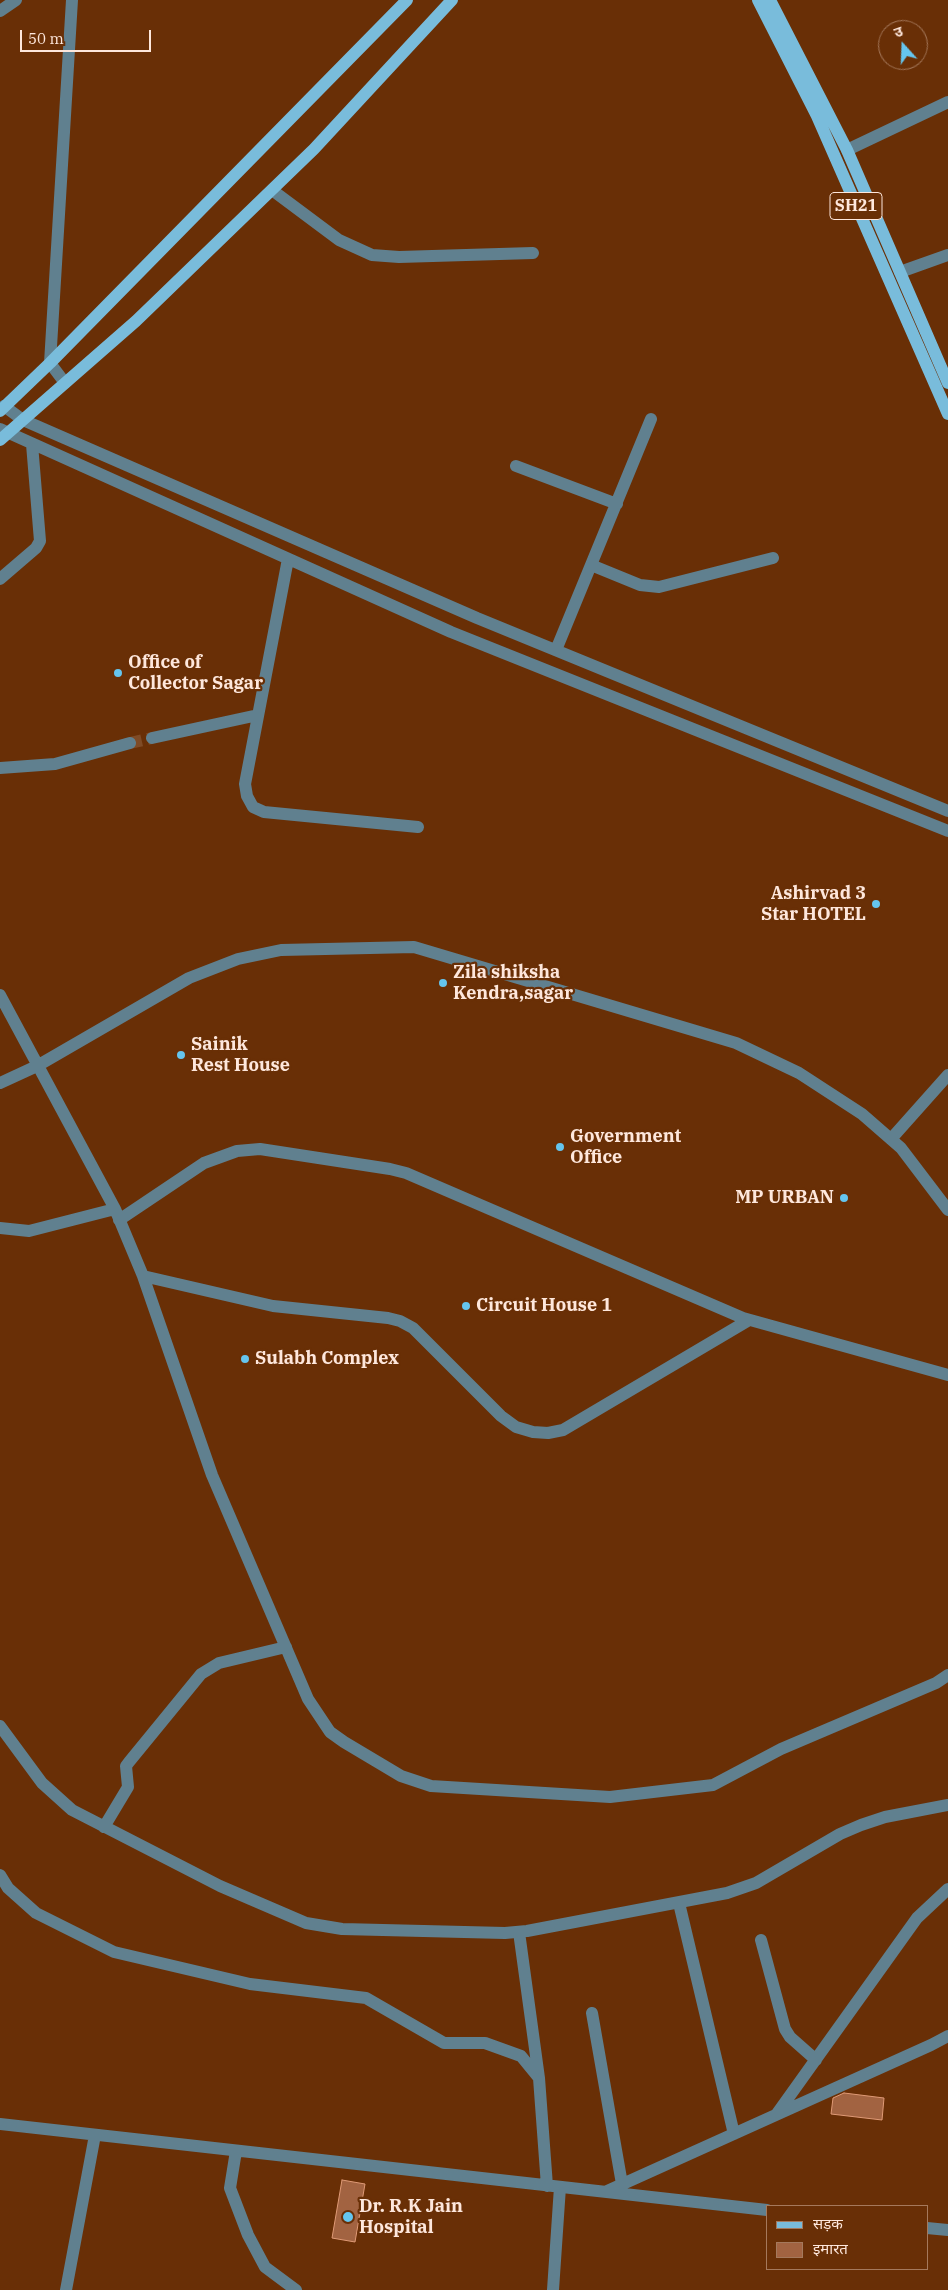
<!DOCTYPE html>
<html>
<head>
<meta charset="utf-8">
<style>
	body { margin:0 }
	#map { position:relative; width:948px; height:2290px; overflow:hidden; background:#692f06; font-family:"IBM Plex Serif","Noto Sans Devanagari",serif }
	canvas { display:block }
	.legend { position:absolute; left:766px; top:2205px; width:162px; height:65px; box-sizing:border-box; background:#692f06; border:1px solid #a5795c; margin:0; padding:6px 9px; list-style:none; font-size:15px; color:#fee7dc }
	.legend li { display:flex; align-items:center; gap:10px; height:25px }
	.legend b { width:25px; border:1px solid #a5795c }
	.north { position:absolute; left:878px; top:20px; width:50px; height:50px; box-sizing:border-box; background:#692f06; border:1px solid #a5795c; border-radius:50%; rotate:340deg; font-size:14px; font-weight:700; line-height:20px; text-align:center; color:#fee7dc }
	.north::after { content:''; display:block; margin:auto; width:18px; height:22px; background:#65c5ee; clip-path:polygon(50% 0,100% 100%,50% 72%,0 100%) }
	.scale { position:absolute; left:20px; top:30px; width:131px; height:22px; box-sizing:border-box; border:2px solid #fee7dc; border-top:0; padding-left:6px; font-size:15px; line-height:18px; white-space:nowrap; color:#fee7dc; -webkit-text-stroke:4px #692f06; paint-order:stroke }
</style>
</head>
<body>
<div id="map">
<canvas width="948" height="2290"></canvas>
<ul class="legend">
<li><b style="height:6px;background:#79bcdb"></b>सड़क</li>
<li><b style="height:14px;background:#a26341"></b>इमारत</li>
</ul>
<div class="north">उ</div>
<div class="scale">50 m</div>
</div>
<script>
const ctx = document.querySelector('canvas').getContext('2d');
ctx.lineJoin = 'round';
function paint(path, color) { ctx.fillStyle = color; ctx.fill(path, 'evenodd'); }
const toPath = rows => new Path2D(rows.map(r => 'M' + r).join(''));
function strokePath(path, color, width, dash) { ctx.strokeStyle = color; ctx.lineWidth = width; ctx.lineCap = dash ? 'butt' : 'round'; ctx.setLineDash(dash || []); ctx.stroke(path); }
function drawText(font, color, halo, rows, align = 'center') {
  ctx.font = font + ' "IBM Plex Serif",serif'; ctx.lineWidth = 4.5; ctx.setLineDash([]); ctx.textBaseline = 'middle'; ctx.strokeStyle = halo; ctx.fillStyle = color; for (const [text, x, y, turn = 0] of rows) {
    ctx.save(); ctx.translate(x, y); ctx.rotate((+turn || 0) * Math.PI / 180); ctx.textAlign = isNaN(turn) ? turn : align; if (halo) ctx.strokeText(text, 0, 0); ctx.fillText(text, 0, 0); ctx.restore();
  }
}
const building = toPath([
	[844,2093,884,2098,882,2120,831,2114,833,2098,844,2093],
	[342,2180,365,2184,355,2242,332,2238,342,2180]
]);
const minorTunnel = toPath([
	[130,743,152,738]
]);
const minor = toPath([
	[0,11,16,0],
	[847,150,948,102],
	[272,190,339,240,372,255,399,257,533,253],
	[900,272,948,255],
	[65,383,50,363,72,0],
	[4,406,23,420,477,618,948,811],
	[0,429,451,632,948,831],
	[516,466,617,504],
	[288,559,245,784,247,796,253,807,264,812,418,827],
	[591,565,640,585,659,587,773,558],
	[0,579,36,548,40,541,32,444],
	[556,650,651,419],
	[152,738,258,715],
	[0,768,55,764,130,743],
	[0,995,115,1209,143,1276,212,1475,308,1699,330,1732,344,1742,401,1776,431,1786,610,1797,713,1785,781,1749,936,1683,948,1675],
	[0,1083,37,1066,189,978,238,959,281,950,414,947,736,1043,799,1073,862,1114,901,1148,948,1210],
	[891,1139,948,1075],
	[119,1220,204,1163,237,1151,260,1149,390,1169,406,1173,743,1318,948,1375],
	[0,1228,29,1231,115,1209],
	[143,1276,273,1306,388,1318,400,1321,413,1328,501,1416,516,1427,533,1432,548,1433,563,1430,749,1320],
	[0,1726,42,1783,72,1810,220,1886,306,1923,342,1929,505,1933,527,1931,727,1893,756,1883,840,1834,861,1825,885,1817,948,1805],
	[104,1827,128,1787,126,1766,129,1762,201,1674,219,1663,286,1647],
	[0,1875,8,1888,36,1913,114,1952,250,1984,366,1998,444,2043,485,2043,521,2056,539,2078,547,2186],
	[679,1903,734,2134],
	[519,1932,539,2078],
	[761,1940,785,2029,790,2037,816,2060],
	[592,2013,622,2184],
	[776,2115,917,1918,948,1889],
	[0,2124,767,2210],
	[236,2151,230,2188,248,2235,265,2267,296,2290],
	[605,2192,931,2045,948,2036],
	[927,2228,948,2230],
	[66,2290,95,2135],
	[553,2290,560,2187]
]);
const major = toPath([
	[758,0,817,116,948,414],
	[770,0,847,150,948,383],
	[0,411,50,363,407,0],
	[0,440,136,321,314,149,452,0]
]);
const markers = [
	[118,673,5,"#65c5ee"],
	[876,904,5,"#65c5ee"],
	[443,983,5,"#65c5ee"],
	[181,1055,5,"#65c5ee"],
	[560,1147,5,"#65c5ee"],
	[844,1198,5,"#65c5ee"],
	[466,1306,5,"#65c5ee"],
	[245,1359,5,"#65c5ee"],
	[348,2217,6,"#65c5ee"]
];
const shields = [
	[856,206,52]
];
const shieldNames = [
	["SH21",856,206]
];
const poiNames = [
	["Office of",128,663],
	["Collector Sagar",128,684],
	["Ashirvad 3",866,894,"right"],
	["Star HOTEL",866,915,"right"],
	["Zila shiksha",453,973],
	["Kendra,sagar",453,994],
	["Sainik",191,1045],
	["Rest House",191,1066],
	["Government",570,1137],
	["Office",570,1158],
	["MP URBAN",834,1198,"right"],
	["Circuit House 1",476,1306],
	["Sulabh Complex",255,1359],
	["Dr. R.K Jain",359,2207],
	["Hospital",359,2228]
];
paint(building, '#a26341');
strokePath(building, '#df9a76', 1);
strokePath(minorTunnel, '#7f4b26', 12, [12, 6]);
strokePath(minor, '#60808f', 12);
strokePath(major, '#79bcdb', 12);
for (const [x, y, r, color] of markers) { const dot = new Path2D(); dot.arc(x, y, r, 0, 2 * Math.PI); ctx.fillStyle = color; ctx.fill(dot); strokePath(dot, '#692f06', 2); }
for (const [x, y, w] of shields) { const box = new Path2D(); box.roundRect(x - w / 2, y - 13.5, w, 27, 4); ctx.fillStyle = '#692f06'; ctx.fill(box); strokePath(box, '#fee7dc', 1); }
drawText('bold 16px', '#fee7dc', null, shieldNames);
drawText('bold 18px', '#fee7dc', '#692f06', poiNames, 'left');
</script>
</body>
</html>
